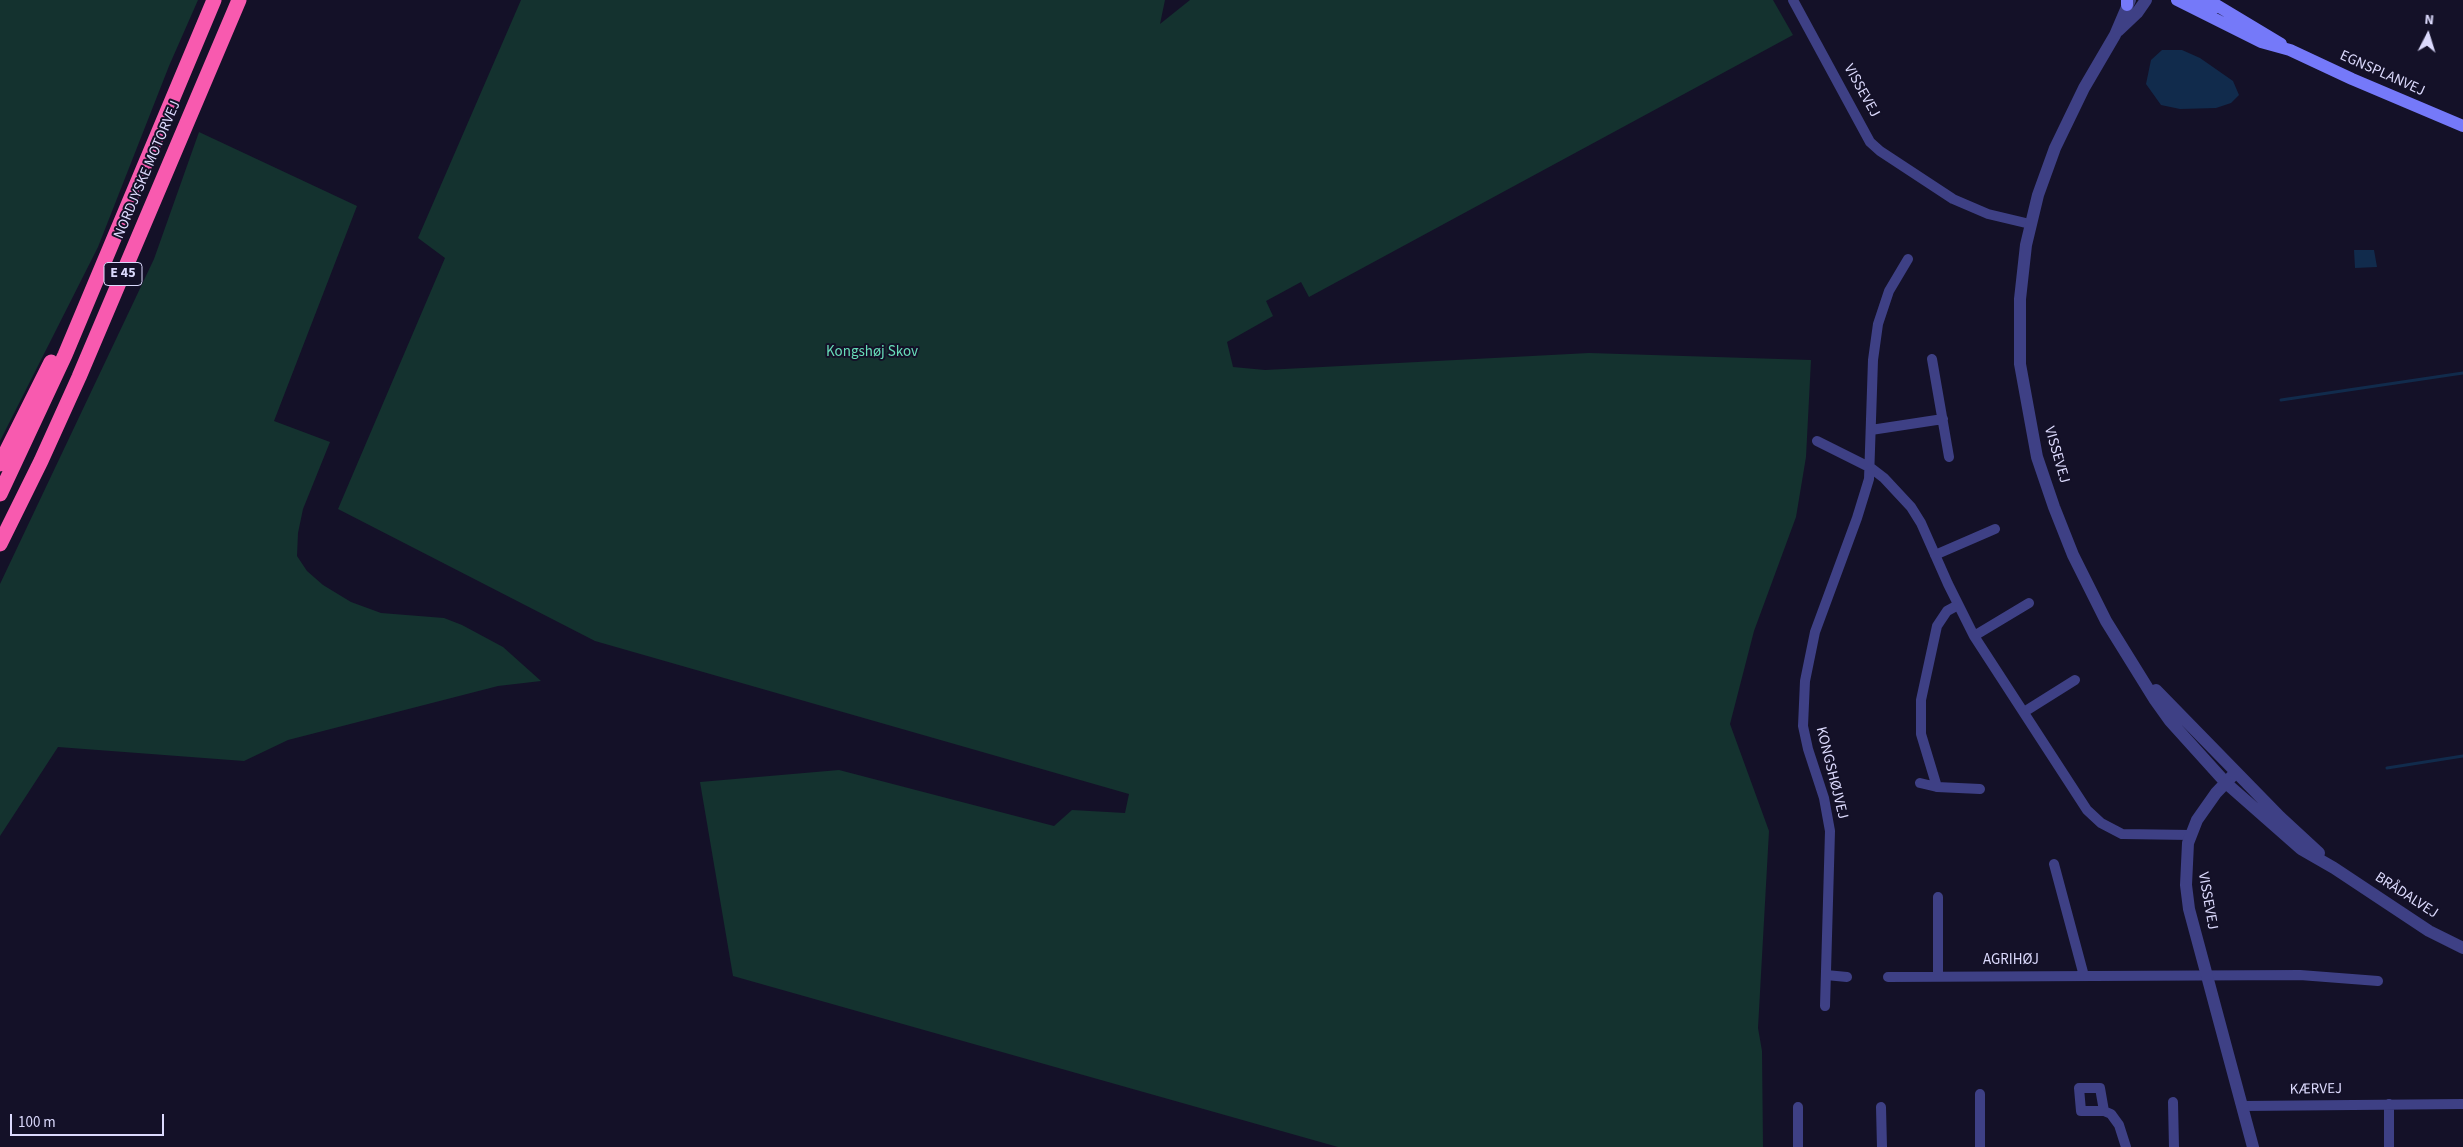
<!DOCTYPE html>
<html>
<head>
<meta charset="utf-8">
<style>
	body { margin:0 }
	#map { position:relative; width:2463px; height:1147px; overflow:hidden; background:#141128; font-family:"Source Sans 3",sans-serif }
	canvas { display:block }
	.north { position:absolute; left:2403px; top:10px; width:50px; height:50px; -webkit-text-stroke:4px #141128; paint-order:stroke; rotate:5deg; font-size:14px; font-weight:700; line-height:20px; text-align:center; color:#dcdafd }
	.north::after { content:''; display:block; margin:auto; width:18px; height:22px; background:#dcdafd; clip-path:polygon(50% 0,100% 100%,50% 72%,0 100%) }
	.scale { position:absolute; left:10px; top:1114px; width:154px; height:22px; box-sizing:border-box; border:2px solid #dcdafd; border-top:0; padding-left:6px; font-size:15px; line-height:18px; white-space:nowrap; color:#dcdafd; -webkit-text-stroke:4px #141128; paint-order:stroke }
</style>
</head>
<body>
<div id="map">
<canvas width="2463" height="1147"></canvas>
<div class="north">N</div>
<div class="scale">100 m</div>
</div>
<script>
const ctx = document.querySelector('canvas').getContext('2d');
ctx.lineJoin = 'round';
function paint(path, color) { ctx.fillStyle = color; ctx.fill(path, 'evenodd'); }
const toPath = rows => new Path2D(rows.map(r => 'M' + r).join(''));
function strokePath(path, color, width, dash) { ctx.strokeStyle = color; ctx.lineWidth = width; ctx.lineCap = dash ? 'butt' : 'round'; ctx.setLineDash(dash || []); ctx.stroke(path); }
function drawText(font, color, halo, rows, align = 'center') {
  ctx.font = font + ' "Source Sans 3",sans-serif'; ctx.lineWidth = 4; ctx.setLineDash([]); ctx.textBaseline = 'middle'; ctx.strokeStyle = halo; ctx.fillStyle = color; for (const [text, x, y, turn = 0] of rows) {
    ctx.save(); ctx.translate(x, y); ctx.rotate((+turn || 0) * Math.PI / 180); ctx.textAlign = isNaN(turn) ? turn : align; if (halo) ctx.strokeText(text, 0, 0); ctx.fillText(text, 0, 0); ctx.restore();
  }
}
const green = toPath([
	[0,0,198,0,169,66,98,247,0,441],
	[521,0,1165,0,1160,24,1190,0,1773,0,1793,35,1309,297,1301,282,1266,301,1273,316,1227,342,1233,367,1265,370,1589,353,1811,360,1806,457,1796,517,1754,631,1730,724,1769,831,1758,1028,1762,1051,1763,1147,1338,1147,733,976,700,782,839,770,1054,826,1072,810,1125,813,1129,794,595,641,338,509,445,258,418,238],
	[199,132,357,206,274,421,330,442,303,509,298,533,297,556,307,571,323,585,351,602,381,613,444,618,462,625,503,647,541,681,498,686,288,740,244,761,58,747,0,836,0,584,154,259]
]);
const water = toPath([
	[2162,50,2182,50,2200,58,2233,81,2239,95,2231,103,2216,108,2180,109,2161,105,2146,84,2151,60],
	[2354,250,2374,250,2377,267,2355,268]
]);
const stream = toPath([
	[2281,400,2463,373],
	[2387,768,2463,756]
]);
const minor = toPath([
	[1793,0,1870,142,1880,151,1953,199,1988,214,2030,224],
	[1932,359,1949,457],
	[1871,430,1943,419],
	[1817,441,1871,468,1884,478,1911,507,1921,523,1948,584,1974,636,2087,810,2101,823,2122,834,2191,835],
	[1935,555,1995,529],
	[1958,605,1947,611,1937,626,1921,700,1921,734,1937,787,1980,789],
	[1974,636,2029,603],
	[2024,712,2075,680],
	[1920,783,1937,787],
	[2054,864,2084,976],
	[1826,975,1847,977],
	[1888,977,2300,975,2378,981],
	[1938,977,1938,897],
	[1825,1006,1830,831,1824,798,1808,749,1803,726,1805,681,1815,632,1857,518,1869,479,1873,360,1878,324,1889,291,1908,259],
	[1980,1094,1980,1147],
	[2173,1102,2174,1147],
	[2389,1104,2389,1147],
	[2243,1106,2463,1104],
	[1798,1107,1798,1147],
	[1881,1107,1882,1147],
	[2104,1111,2100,1088,2079,1088,2081,1111,2104,1111,2111,1114,2119,1125,2126,1147]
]);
const tertiary = toPath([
	[2130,0,2115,35,2084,88,2055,148,2038,195,2026,245,2020,299,2020,364,2037,457,2054,507,2073,555,2106,621,2155,700,2170,721,2226,783,2301,849,2334,868,2429,931,2463,948],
	[2118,31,2137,13,2146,0],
	[2156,690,2280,817,2319,853],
	[2236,772,2216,793,2197,820,2188,843,2186,885,2189,909,2253,1147]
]);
const secondary = toPath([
	[2177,0,2261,42,2290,50,2352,79,2463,126],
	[2195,0,2214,8],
	[2208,0,2281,44],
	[2127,5,2127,0]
]);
const motorway = toPath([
	[0,464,51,362],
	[0,494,65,355,214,0],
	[0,544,41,461,79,377,239,0]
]);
const shields = [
	[123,274,38]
];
const shieldNames = [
	["E 45",123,274]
];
const streetNames = [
	["EGNSPLANVEJ",2382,74,24],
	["VISSEVEJ",1861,91,61],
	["NORDJYSKE MOTORVEJ",148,170,-67],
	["VISSEVEJ",2056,455,74],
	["KONGSHØJVEJ",1831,773,76],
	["BRÅDALVEJ",2406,896,33],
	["VISSEVEJ",2207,901,80],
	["AGRIHØJ",2011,961],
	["KÆRVEJ",2316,1090,-1]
];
const parkNames = [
	["Kongshøj Skov",872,353]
];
paint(green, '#14322f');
paint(water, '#112b4c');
strokePath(stream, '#112b4c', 3);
strokePath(minor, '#3e4085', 10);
strokePath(tertiary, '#3e4085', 12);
strokePath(secondary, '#7579f9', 12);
strokePath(motorway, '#f85aaf', 15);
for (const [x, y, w] of shields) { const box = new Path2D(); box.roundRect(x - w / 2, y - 11.5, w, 23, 4); ctx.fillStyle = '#141128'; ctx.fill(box); strokePath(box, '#dcdafd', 1); }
drawText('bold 14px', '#dcdafd', null, shieldNames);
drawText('15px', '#dcdafd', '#141128', streetNames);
drawText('15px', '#67dcb8', '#141128', parkNames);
</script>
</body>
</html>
